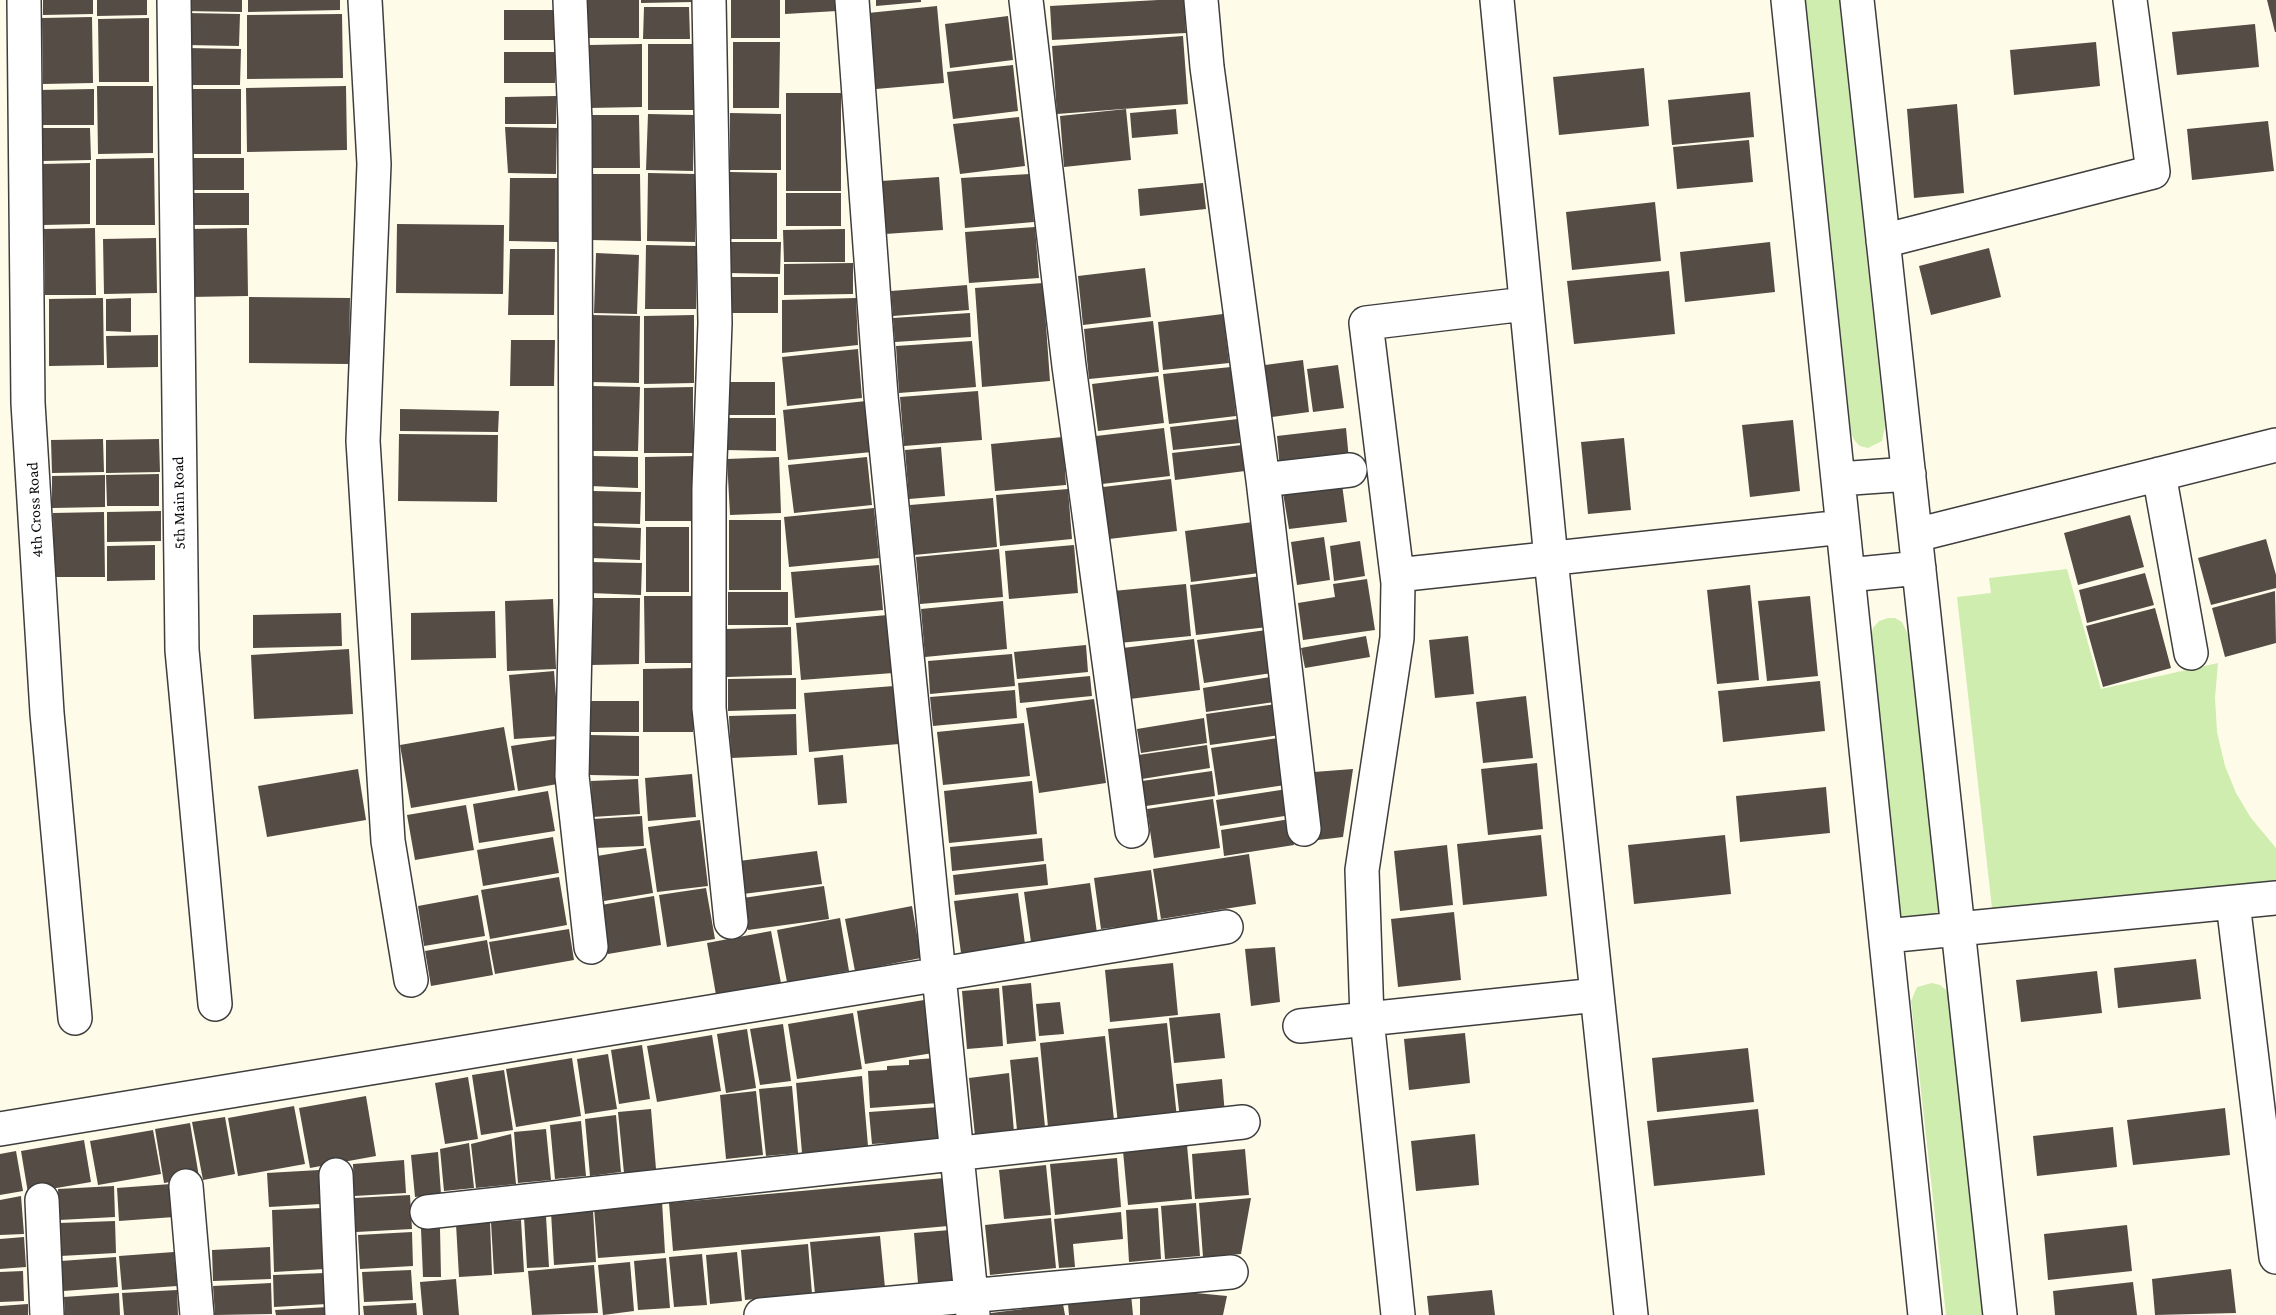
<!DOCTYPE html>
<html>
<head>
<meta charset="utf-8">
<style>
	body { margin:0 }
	canvas { display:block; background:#fffbe9 }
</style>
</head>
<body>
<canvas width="2276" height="1315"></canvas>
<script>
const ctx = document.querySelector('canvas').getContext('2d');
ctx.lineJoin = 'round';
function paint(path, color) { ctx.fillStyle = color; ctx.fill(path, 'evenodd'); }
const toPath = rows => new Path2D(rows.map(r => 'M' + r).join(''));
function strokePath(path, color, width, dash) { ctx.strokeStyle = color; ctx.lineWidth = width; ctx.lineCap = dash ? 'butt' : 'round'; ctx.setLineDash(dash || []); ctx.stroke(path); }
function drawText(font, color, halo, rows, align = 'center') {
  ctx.font = font + ' "Crimson Pro",serif'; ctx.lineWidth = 6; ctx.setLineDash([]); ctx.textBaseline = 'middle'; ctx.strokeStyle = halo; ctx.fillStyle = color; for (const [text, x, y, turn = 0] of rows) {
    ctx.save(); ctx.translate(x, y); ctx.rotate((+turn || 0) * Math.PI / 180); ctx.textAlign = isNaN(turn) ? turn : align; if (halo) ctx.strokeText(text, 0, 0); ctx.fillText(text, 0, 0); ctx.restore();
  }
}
const green = toPath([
	[1805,0,1839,0,1885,426,1882,441,1868,448,1860,446,1854,440,1851,432],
	[2067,569,2101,689,2218,663,2215,698,2217,732,2225,766,2236,793,2251,818,2276,848,2276,883,1993,917,1957,597,1991,593,1989,578],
	[1888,618,1895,618,1902,622,1908,635,1940,908,1936,916,1904,919,1899,911,1871,636,1873,628,1879,621],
	[1932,983,1940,985,1946,990,1949,998,1987,1315,1946,1315,1911,1001,1917,987]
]);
const building = toPath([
	[43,0,93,0,93,14,43,15],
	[97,0,147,0,147,15,97,16],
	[184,0,242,0,242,12,184,11],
	[248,0,340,0,340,10,248,12],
	[587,0,639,0,639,38,587,38],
	[641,0,694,0,694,2,641,3],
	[731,0,780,0,780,38,731,38],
	[785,0,837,0,837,11,785,14],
	[876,0,921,0,921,2,876,6],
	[1158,0,1184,0,1186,33,1052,40,1050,6],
	[2267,0,2276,0,2276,32,2275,32],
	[937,6,944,83,876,89,868,13],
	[644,7,689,7,690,39,643,39],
	[504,10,554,10,554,40,504,40],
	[187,13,240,14,239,46,186,45],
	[342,14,343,78,247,79,247,15],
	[1008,16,1013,60,950,68,945,24],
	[92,17,93,83,43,84,42,18],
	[149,18,149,82,99,82,98,19],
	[2255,24,2259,67,2177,75,2172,32],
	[1183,36,1188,104,1057,114,1052,46],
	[733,42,780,42,779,108,733,108],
	[2096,42,2100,86,2014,95,2010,50],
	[642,44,642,107,588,108,589,45],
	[648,44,693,44,693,110,648,110],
	[186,48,241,49,240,85,185,85],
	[504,52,555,52,555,83,504,83],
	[1013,65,1018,111,953,119,947,72],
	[1644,68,1649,126,1559,135,1553,77],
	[97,86,153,86,153,153,98,154],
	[346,86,347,150,247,152,246,88],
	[94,89,94,125,37,125,37,90],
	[188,89,241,89,241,154,187,154],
	[1750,92,1754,137,1672,145,1668,100],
	[786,93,841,93,841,191,786,191],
	[556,96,556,124,505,124,505,97],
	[1957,104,1964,193,1914,198,1907,109],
	[1126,109,1131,160,1064,167,1060,116],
	[1176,109,1178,134,1132,138,1130,113],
	[730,113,781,114,781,170,730,170],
	[648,114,694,115,693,171,646,170],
	[592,115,639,115,640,168,593,168],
	[1019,117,1025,166,960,174,953,124],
	[2268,121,2274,171,2192,180,2187,129],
	[505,127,557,128,556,174,508,173],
	[42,128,90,128,91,160,42,161],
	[1749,140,1753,182,1677,189,1673,147],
	[154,158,155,225,96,225,96,159],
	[188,158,244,158,244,190,188,190],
	[90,163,90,224,43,225,41,164],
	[730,172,777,173,777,239,729,239],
	[648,173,696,174,695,242,647,241],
	[590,174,640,174,641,241,590,240],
	[1030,174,1034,222,965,228,961,178],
	[939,177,943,230,885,234,881,181],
	[510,178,560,178,558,242,509,241],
	[1203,183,1206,209,1140,216,1138,189],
	[188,193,249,193,249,225,187,225],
	[786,193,841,193,841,226,786,226],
	[1655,202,1661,261,1572,270,1566,212],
	[397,224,504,225,503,294,396,293],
	[1035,227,1039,278,969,283,965,232],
	[95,228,96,295,45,295,44,229],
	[247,228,248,296,189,297,189,229],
	[845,229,845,262,784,262,783,230],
	[156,238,157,293,104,294,103,239],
	[727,242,781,242,780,274,727,273],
	[1770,242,1775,292,1685,302,1680,252],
	[646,245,697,246,696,309,645,309],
	[1989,248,2001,297,1931,315,1919,266],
	[510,249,555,249,554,315,508,315],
	[596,253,639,255,637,314,594,313],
	[853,263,853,294,784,295,784,264],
	[1145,268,1151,317,1083,325,1078,276],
	[1669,271,1675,334,1574,344,1567,281],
	[727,277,778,277,778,313,726,313],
	[1043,283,1050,381,982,387,975,288],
	[967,285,969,310,893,316,891,291],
	[249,297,350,298,349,364,249,363],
	[103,298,104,365,49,366,49,299],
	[131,298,131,332,106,331,106,299],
	[856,298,858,345,782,353,782,300],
	[970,313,971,337,895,342,893,318],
	[1223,314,1229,363,1163,370,1158,322],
	[591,315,640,316,639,383,589,382],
	[694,315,694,383,644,384,644,316],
	[1153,321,1159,372,1089,379,1084,329],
	[158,335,158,367,107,368,106,336],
	[511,340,555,340,554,386,510,386],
	[972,341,976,387,899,393,896,346],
	[858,349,862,398,787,406,782,357],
	[1303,360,1309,412,1272,417,1265,365],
	[1338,365,1344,408,1313,412,1307,369],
	[1231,367,1236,416,1169,424,1163,374],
	[1158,376,1164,423,1098,431,1092,384],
	[727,382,775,382,775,415,727,415],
	[592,386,640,387,638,451,591,451],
	[693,387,693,453,644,453,644,388],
	[978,391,982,440,904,446,900,397],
	[866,401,872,452,788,460,783,410],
	[400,409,499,411,498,432,400,431],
	[726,418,776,418,776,451,726,450],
	[1238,419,1240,443,1173,450,1170,427],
	[1793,420,1800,491,1750,497,1742,425],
	[1164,428,1170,476,1102,484,1096,436],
	[1346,428,1349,460,1280,469,1277,436],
	[399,434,498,435,497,502,398,501],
	[1063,437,1066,485,995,491,991,444],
	[1624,438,1631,510,1588,514,1581,442],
	[103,439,104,472,52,473,51,440],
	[159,439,160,472,106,473,106,440],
	[1242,445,1245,471,1175,480,1172,453],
	[941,447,945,496,909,499,905,450],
	[591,456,638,457,638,488,590,486],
	[695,456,694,521,645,521,645,457],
	[779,457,781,513,730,515,727,459],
	[867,457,872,505,794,513,788,465],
	[159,474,159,506,107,506,106,475],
	[105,475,105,507,52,508,52,476],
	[1171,479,1177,531,1109,539,1103,487],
	[1342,484,1347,522,1289,529,1283,493],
	[1068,489,1072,539,1000,546,996,495],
	[592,491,641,492,640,524,591,523],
	[993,498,997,547,914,555,910,505],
	[874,508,879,558,789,567,784,517],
	[161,511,161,541,107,542,107,512],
	[104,512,105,577,54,577,53,513],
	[2130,515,2144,567,2078,585,2064,533],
	[729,520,781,520,781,590,729,590],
	[1253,522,1259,573,1191,582,1185,531],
	[592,526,641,528,640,560,592,558],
	[646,527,689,527,689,592,646,592],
	[1324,537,1330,580,1297,585,1291,542],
	[2266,539,2276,575,2276,588,2211,605,2198,558],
	[1360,541,1365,576,1334,581,1330,546],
	[155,545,155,580,107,581,107,546],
	[1074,545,1078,593,1009,599,1005,551],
	[999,549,1003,597,920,604,916,557],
	[591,562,642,563,641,595,590,593],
	[879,565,883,610,795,618,791,572],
	[2145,573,2154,605,2087,623,2079,590],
	[1262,576,1268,627,1196,635,1190,585],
	[1367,579,1375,630,1303,640,1298,603,1335,597,1333,584],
	[1186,584,1191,636,1119,643,1113,591],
	[1750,585,1759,680,1717,684,1707,590],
	[2275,591,2276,643,2225,657,2212,608],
	[728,592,788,592,788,625,728,625],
	[644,596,694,596,693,663,645,663],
	[1810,596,1818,676,1767,681,1758,601],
	[591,598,640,598,639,664,591,665],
	[553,599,556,669,507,671,505,601],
	[1003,601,1007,649,925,657,921,609],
	[2155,608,2171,668,2103,687,2086,626],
	[495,611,496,658,411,660,411,613],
	[341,613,342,646,253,648,253,615],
	[888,615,893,673,801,680,796,623],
	[791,627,792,675,727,677,726,629],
	[1266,630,1272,673,1204,683,1197,640],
	[1366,636,1370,657,1305,668,1301,648],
	[1468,636,1474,694,1435,698,1429,640],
	[1194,639,1200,690,1130,699,1123,648],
	[1086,645,1088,672,1017,679,1014,652],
	[349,649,353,714,254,719,251,655],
	[1012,654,1015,686,930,694,928,661],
	[693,668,693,732,643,732,643,669],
	[554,671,559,736,514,739,509,675],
	[1090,676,1092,696,1020,703,1018,683],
	[1270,677,1274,702,1206,712,1203,688],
	[796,678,796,709,728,711,728,679],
	[1820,681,1825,731,1723,742,1718,691],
	[894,686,899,744,809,752,804,693],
	[1015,690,1017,718,933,726,930,697],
	[1526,696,1533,758,1483,763,1476,702],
	[1094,699,1106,783,1039,793,1026,708],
	[591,701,639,701,639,732,591,732],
	[1276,704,1280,735,1210,745,1206,714],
	[796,714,797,755,731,758,729,716],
	[1204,718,1207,743,1141,753,1137,729],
	[1024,723,1030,776,943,785,937,732],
	[504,727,515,790,411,808,400,745],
	[590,735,639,736,639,776,590,775],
	[1278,738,1285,785,1218,795,1211,748],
	[556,739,563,783,518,791,511,746],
	[1207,745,1210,768,1142,779,1138,755],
	[843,755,847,803,818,805,814,758],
	[1537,763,1543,829,1488,835,1481,769],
	[358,769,366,820,267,837,258,786],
	[1353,769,1343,837,1318,840,1314,772],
	[1212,771,1215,796,1146,806,1142,781],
	[692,774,696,817,648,821,645,778],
	[638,779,640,814,592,817,591,781],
	[1032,781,1037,834,949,843,944,791],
	[1826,787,1830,833,1740,842,1736,796],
	[1287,789,1291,815,1220,826,1216,800],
	[548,791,555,831,479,843,473,804],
	[1213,799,1220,848,1154,858,1147,809],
	[466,805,474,850,415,860,407,815],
	[642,816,644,846,595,848,593,819],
	[1290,819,1294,845,1224,856,1221,830],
	[700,820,708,886,657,892,648,827],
	[1541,835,1547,896,1463,905,1457,844],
	[1725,835,1731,894,1634,904,1628,845],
	[553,837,559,873,483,886,477,850],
	[1042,838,1044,861,952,871,950,847],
	[1447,845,1453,905,1400,911,1394,851],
	[646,848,653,893,604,901,597,856],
	[817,851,822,884,743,894,739,861],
	[1249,854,1256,904,1161,919,1153,869],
	[1046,864,1048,885,955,895,953,875],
	[1151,870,1158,922,1101,929,1094,878],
	[559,877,567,925,490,939,481,890],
	[1090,883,1097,933,1031,942,1024,892],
	[824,886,829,919,748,930,743,898],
	[706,888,715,939,667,947,659,895],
	[1018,893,1025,944,961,953,954,901],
	[478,895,485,936,424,946,418,906],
	[654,896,661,945,608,954,601,905],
	[912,906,921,958,855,971,845,919],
	[1454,912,1461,980,1398,987,1391,919],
	[840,918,849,971,787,982,777,930],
	[569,929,574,960,495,974,489,942],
	[771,931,781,983,716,995,707,943],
	[487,940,493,975,431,986,425,951],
	[1275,947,1280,1002,1251,1006,1245,949],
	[2196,959,2201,999,2118,1008,2114,968],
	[1173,963,1178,1015,1110,1022,1105,970],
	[2097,971,2102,1013,2021,1022,2016,980],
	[1031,983,1036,1041,1007,1044,1002,986],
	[999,988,1003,1046,967,1049,962,991],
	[924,1000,933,1053,865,1064,857,1011],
	[1060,1002,1064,1034,1039,1036,1036,1004],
	[853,1013,862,1069,797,1079,788,1024],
	[1220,1013,1225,1058,1174,1063,1169,1018],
	[1167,1023,1177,1118,1118,1124,1108,1029],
	[783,1024,791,1081,760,1085,750,1029],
	[747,1029,756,1088,726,1093,717,1034],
	[1465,1033,1470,1083,1409,1090,1404,1039],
	[712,1035,721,1091,657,1102,647,1046],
	[1105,1036,1114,1120,1048,1127,1040,1043],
	[642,1045,650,1099,619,1104,611,1050],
	[1748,1048,1754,1102,1657,1112,1652,1058],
	[608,1054,617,1109,585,1114,577,1059],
	[1038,1057,1045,1127,1017,1130,1010,1060],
	[572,1058,581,1116,516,1127,506,1069],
	[935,1058,938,1103,870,1108,868,1071,887,1070,887,1066,909,1065,909,1060],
	[504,1070,513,1130,481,1135,472,1075],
	[1009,1073,1014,1132,975,1136,969,1078],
	[862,1076,868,1146,802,1153,796,1083],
	[468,1077,478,1139,445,1144,435,1083],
	[1222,1079,1225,1115,1180,1119,1176,1084],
	[792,1086,798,1153,766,1156,759,1089],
	[756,1091,763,1155,726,1159,720,1095],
	[366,1096,376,1156,310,1168,299,1108],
	[294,1106,305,1164,238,1176,228,1118],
	[939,1107,941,1140,872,1144,869,1112],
	[2225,1108,2230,1155,2133,1165,2127,1120],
	[651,1109,656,1169,624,1173,618,1112],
	[1758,1109,1765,1175,1654,1186,1647,1121],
	[616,1115,621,1172,590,1176,585,1119],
	[225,1117,235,1174,203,1180,192,1122],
	[581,1121,586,1176,555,1179,550,1125],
	[190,1123,199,1177,164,1183,155,1129],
	[2113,1127,2117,1167,2037,1176,2033,1136],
	[546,1129,551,1180,518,1183,514,1132],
	[153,1130,161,1174,98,1185,90,1141],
	[511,1134,516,1184,476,1188,471,1144],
	[1475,1134,1479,1185,1416,1191,1411,1141],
	[84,1140,91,1182,28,1193,21,1151],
	[469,1143,474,1188,444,1191,440,1149],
	[1187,1145,1192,1199,1128,1205,1123,1151],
	[1245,1149,1249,1195,1195,1199,1192,1154],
	[16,1151,23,1191,0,1195,0,1154],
	[438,1152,441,1194,415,1197,411,1155],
	[1117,1158,1121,1207,1055,1215,1050,1164],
	[404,1160,406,1193,354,1196,353,1164],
	[1046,1165,1051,1215,1004,1219,999,1170],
	[319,1170,321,1204,269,1207,267,1173],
	[944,1178,948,1226,673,1251,669,1203],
	[171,1184,174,1217,119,1221,117,1188],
	[114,1186,115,1217,59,1220,58,1189],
	[410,1195,412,1229,356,1232,354,1198],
	[21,1196,24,1234,0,1235,0,1200],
	[1251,1198,1241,1254,1203,1257,1199,1203],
	[662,1201,665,1253,598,1258,594,1207],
	[1196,1203,1200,1256,1165,1259,1161,1206],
	[322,1208,325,1269,274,1272,272,1210],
	[1158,1208,1161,1259,1129,1262,1126,1210],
	[593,1210,596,1262,554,1265,551,1212],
	[1121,1212,1123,1239,1073,1244,1075,1267,1059,1268,1054,1219],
	[546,1216,549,1267,527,1268,524,1217],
	[1051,1218,1056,1268,990,1275,985,1225],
	[521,1220,524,1272,494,1274,491,1222],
	[115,1221,116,1253,60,1256,59,1223],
	[490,1222,492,1275,459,1277,456,1224],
	[2127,1225,2132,1271,2048,1280,2044,1234],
	[440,1228,441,1277,423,1277,421,1229],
	[950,1230,954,1280,918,1283,914,1233],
	[412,1232,413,1266,360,1269,358,1235],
	[880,1236,885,1288,815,1294,810,1242],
	[24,1237,26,1267,0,1269,0,1239],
	[808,1244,812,1294,745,1300,741,1250],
	[270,1247,271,1279,213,1281,212,1250],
	[174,1252,177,1286,122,1290,119,1256],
	[737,1252,742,1301,710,1304,706,1255],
	[702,1254,707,1305,674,1307,669,1257],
	[116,1257,118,1287,63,1291,61,1261],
	[666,1258,670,1308,638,1310,634,1261],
	[630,1262,634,1311,603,1315,598,1265],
	[594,1265,598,1313,532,1315,528,1271],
	[2231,1269,2236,1313,2155,1315,2152,1279],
	[411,1270,413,1300,364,1302,362,1272],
	[23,1271,24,1301,0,1302,0,1272],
	[325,1273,327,1304,274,1307,273,1275],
	[456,1279,459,1315,423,1315,420,1282],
	[2133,1282,2137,1315,2055,1315,2053,1291],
	[271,1283,272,1314,215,1315,213,1286],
	[177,1290,178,1315,124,1315,122,1293],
	[1492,1290,1495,1315,1429,1315,1427,1296],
	[119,1293,120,1315,65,1315,64,1297],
	[1196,1293,1227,1296,1223,1315,1140,1315,1140,1294],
	[1131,1294,1133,1315,1069,1315,1068,1304],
	[416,1303,417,1315,364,1315,363,1306],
	[28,1304,28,1315,0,1315,0,1306],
	[1063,1304,1065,1315,991,1315,991,1313],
	[328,1307,328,1315,276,1315,275,1310]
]);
const street = toPath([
	[24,0,28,403,47,713,75,1018],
	[174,0,182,650,215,1004],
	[365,0,374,164,363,441,388,841,411,980],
	[570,0,575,122,576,603,572,776,591,947],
	[709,0,715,323,709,488,709,708,731,922],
	[852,0,881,396,973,1315],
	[1026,0,1069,366,1132,831],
	[1201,0,1207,67,1263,480,1304,829],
	[1497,0,1551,559,1631,1315],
	[1788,0,1925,1315],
	[1857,0,2000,1315],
	[1883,241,2153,172,2130,0],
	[2159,474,2191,653],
	[1838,479,1909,474],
	[1263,480,1350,470],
	[1916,535,2276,445],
	[1397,575,1843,527],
	[1848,575,1919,568],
	[2233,903,2276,1257],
	[1886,936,2276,898],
	[1300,1026,1597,995],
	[0,1129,1226,927],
	[336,1175,342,1315],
	[186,1186,197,1315],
	[42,1200,47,1315],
	[427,1212,1243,1122],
	[761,1315,1231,1272],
	[1398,1315,1367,1019,1362,870,1397,638,1398,583,1366,323,1525,304]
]);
const streetNames = [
	["5th Main Road",179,503,-91],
	["4th Cross Road",35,510,-93]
];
paint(green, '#cfedaf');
paint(building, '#554c46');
strokePath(street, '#3e3e3e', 36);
strokePath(street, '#fff', 33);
drawText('16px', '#0b0b0b', '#fff', streetNames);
</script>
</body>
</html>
